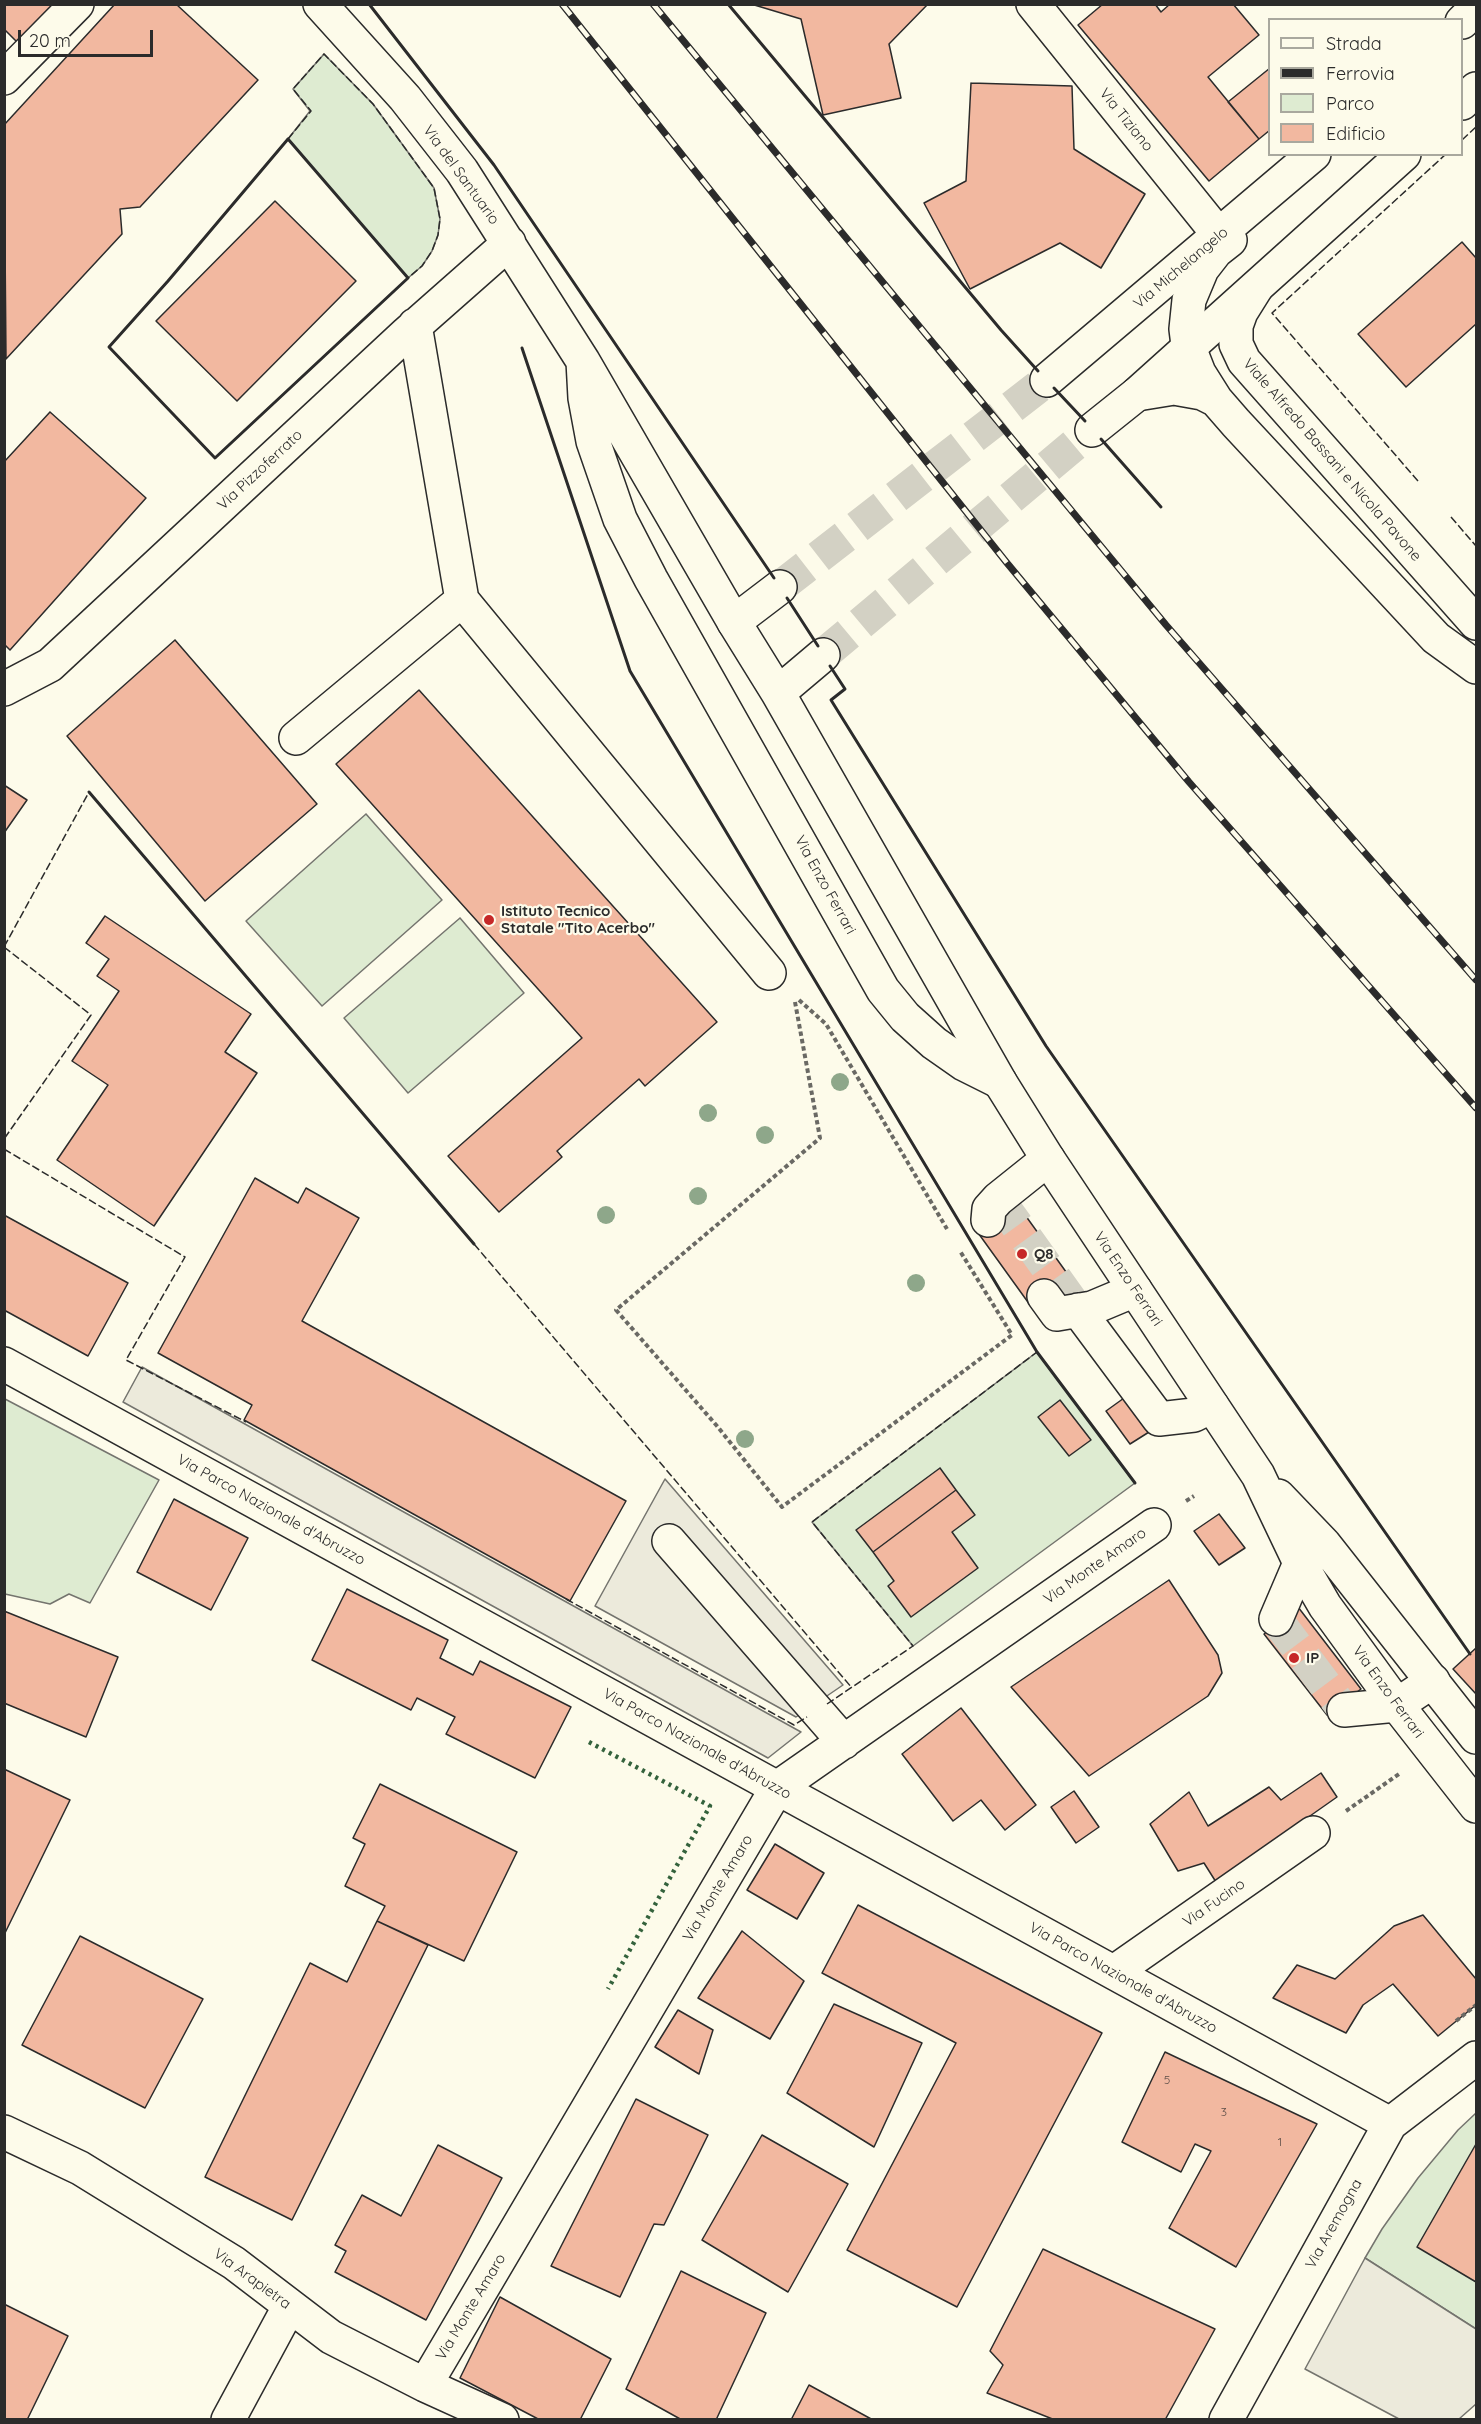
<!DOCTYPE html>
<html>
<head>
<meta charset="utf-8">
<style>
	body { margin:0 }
	#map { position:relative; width:1481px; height:2424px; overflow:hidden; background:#fdfbea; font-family:Quicksand,sans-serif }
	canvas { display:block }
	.frame { position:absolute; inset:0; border:6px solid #2b2b2b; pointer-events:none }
	.legend { position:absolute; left:1268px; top:18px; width:195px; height:138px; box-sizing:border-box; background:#fdfbea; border:2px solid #a9a89e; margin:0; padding:8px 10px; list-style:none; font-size:18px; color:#2b2b2b }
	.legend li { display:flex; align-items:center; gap:12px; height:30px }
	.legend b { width:30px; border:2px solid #a9a89e }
	.scale { position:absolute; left:18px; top:30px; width:135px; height:27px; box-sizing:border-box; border:3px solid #2b2b2b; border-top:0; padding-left:8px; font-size:18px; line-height:21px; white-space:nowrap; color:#2b2b2b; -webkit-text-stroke:4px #fdfbea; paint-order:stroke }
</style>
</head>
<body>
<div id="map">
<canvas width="1481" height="2424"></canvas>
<div class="frame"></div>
<ul class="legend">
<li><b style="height:8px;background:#fdfbea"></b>Strada</li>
<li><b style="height:8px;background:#2b2b2b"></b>Ferrovia</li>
<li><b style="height:16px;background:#deebd1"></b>Parco</li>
<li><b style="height:16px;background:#f2b8a0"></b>Edificio</li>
</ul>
<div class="scale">20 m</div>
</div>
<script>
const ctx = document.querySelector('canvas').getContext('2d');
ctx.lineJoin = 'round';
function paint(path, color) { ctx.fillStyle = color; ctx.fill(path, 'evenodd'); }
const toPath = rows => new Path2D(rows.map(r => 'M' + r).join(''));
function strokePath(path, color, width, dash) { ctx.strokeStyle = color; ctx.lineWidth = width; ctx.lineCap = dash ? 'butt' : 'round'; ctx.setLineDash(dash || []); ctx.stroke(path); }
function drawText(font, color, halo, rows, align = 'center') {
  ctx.font = font + ' Quicksand,sans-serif'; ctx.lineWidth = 4.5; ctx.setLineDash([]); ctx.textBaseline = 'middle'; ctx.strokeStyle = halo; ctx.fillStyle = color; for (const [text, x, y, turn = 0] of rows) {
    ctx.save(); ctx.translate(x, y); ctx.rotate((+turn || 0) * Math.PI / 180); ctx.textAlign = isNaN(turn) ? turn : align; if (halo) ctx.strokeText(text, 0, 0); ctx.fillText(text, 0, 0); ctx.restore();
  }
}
const green = toPath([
	[324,54,373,104,434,188,440,219,438,235,432,251,422,266,408,278,288,139,310,111,293,89,324,54],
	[366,814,442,900,322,1006,246,921,366,814],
	[460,918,524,993,408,1093,344,1018,460,918],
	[1037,1352,1135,1483,913,1646,812,1522,1037,1352],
	[5,1399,159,1480,90,1603,69,1594,50,1604,5,1594,5,1399],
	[1476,2113,1476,2329,1365,2258,1382,2229,1418,2178,1458,2130,1476,2113]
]);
const parking = toPath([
	[142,1367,801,1732,768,1758,123,1402,142,1367],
	[665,1479,843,1685,796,1717,595,1606,665,1479],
	[1365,2258,1476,2329,1476,2404,1459,2419,1399,2419,1305,2369,1365,2258]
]);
const building = toPath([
	[4,4,56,4,17,42,4,29,4,4],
	[115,4,176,4,258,80,140,207,120,209,122,234,6,359,4,125,115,4],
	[751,4,928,4,889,44,901,98,823,115,801,19,751,4],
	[1103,4,1155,4,1161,12,1170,4,1233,4,1259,35,1208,77,1259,139,1209,181,1078,25,1103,4],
	[1270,68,1270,130,1259,139,1228,102,1270,68],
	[971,83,1072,86,1074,149,1145,194,1101,268,1060,243,970,289,924,203,966,181,971,83],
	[275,201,356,281,237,401,156,321,275,201],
	[1462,242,1476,258,1476,324,1406,387,1358,334,1462,242],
	[50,412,146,498,10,650,4,644,4,462,50,412],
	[175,640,317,804,205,901,67,736,175,640],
	[419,690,717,1022,645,1086,639,1079,557,1151,562,1157,499,1212,448,1156,582,1038,336,764,419,690],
	[4,785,27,800,4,833,4,785],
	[105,916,251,1014,225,1052,257,1073,154,1226,57,1160,108,1085,72,1061,119,991,97,976,109,959,86,943,105,916],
	[255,1178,298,1203,306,1188,359,1218,302,1321,626,1501,570,1601,244,1420,252,1405,158,1353,255,1178],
	[1015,1201,1069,1276,1030,1305,976,1230,1015,1201],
	[4,1215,128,1283,88,1356,4,1310,4,1215],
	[1131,1393,1157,1427,1130,1444,1106,1411,1131,1393],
	[1060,1400,1091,1440,1069,1456,1038,1417,1060,1400],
	[940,1468,956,1490,873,1552,856,1530,940,1468],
	[956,1490,975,1515,952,1532,978,1568,911,1617,888,1586,894,1581,873,1552,956,1490],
	[174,1499,248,1538,211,1610,137,1572,174,1499],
	[1219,1514,1245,1548,1219,1565,1194,1531,1219,1514],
	[1169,1580,1218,1655,1222,1673,1208,1696,1089,1776,1011,1687,1169,1580],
	[347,1589,448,1640,440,1658,473,1675,480,1661,571,1707,535,1778,446,1734,455,1717,417,1698,411,1710,312,1660,347,1589],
	[1298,1607,1361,1689,1327,1715,1264,1634,1298,1607],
	[4,1611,118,1657,86,1737,4,1703,4,1611],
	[1476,1648,1476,1694,1453,1669,1476,1648],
	[961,1708,1036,1805,1005,1830,981,1800,953,1821,902,1754,961,1708],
	[4,1769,70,1800,4,1935,4,1769],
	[1321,1773,1337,1797,1216,1882,1204,1863,1178,1871,1150,1824,1189,1792,1208,1826,1269,1787,1281,1800,1321,1773],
	[380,1784,517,1852,464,1961,377,1921,385,1906,345,1886,365,1844,353,1838,380,1784],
	[1074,1791,1099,1827,1076,1843,1051,1807,1074,1791],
	[775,1844,824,1873,797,1919,747,1890,775,1844],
	[858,1905,1102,2033,957,2307,847,2250,956,2043,822,1973,858,1905],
	[1423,1915,1476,1979,1476,2005,1438,2036,1393,1984,1363,2005,1346,2033,1273,1998,1297,1965,1335,1979,1394,1926,1423,1915],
	[377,1921,428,1945,292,2220,205,2177,310,1963,347,1982,377,1921],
	[742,1931,804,1981,770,2039,698,1998,742,1931],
	[80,1936,203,1999,145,2108,22,2045,80,1936],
	[834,2004,922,2043,874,2147,787,2093,834,2004],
	[678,2010,713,2030,699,2074,655,2047,678,2010],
	[1165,2052,1317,2124,1236,2267,1169,2228,1211,2151,1195,2144,1181,2172,1122,2142,1165,2052],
	[636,2099,708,2135,664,2225,654,2224,620,2297,551,2266,636,2099],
	[762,2135,848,2184,788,2292,702,2240,762,2135],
	[1476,2144,1476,2282,1417,2247,1476,2144],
	[438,2145,502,2178,426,2320,335,2272,346,2251,335,2245,362,2195,401,2216,438,2145],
	[1043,2249,1215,2329,1165,2420,1055,2420,987,2393,1003,2365,990,2351,1043,2249],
	[681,2271,766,2313,716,2420,682,2420,626,2389,681,2271],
	[500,2297,611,2359,580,2420,540,2420,460,2378,500,2297],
	[4,2304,68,2336,27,2420,4,2420,4,2304],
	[809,2385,873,2420,791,2420,809,2385]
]);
const minorTunnel = toPath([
	[998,1199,1078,1310],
	[1276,1619,1344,1710]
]);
const majorTunnel = toPath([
	[780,587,1047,380],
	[823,655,1092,430]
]);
const path = toPath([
	[799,1000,826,1024,947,1229],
	[795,1002,820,1138,616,1310,717,1426,782,1507,1012,1335,960,1251],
	[1186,1501,1194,1496],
	[1346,1811,1399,1774],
	[1456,2021,1476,2005]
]);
const minor = toPath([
	[320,4,405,98,462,171,583,361,734,622],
	[1033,4,1219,235],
	[4,78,77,4],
	[1230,240,1216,251,1202,269,1189,300,1186,329,1188,345,1199,373,1216,400,1236,423,1436,638,1476,667],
	[1256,288,1241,312,1236,326,1236,344,1244,361,1476,623],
	[415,325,462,600,769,973],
	[583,361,585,398,593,441,620,519,651,579,883,990,905,1017,934,1043,964,1064,1000,1082],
	[1137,394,1174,388,1202,393,1216,400],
	[4,689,50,665,407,333,509,243],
	[296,738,462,600],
	[988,1220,989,1209,998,1199,1048,1159],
	[1044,1296,1057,1314,1092,1308,1135,1290],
	[1078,1310,1159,1419,1194,1415,1212,1406],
	[4,1364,1390,2124],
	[669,1541,844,1742],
	[1276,1619,1300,1563,1318,1548],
	[1344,1710,1397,1705,1433,1681],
	[1114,1972,1313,1833],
	[4,2132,80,2168,234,2263,331,2337,425,2385,502,2420],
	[425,2385,777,1788,1154,1525],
	[228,2420,289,2307],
	[1226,2420,1390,2124,1476,2058]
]);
const major = toPath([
	[1462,22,1476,8],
	[1462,103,1476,89],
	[1047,380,1314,154],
	[1092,430,1137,394,1404,154],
	[780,587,734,622,778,693,1000,1082,1048,1159,1258,1475,1300,1563,1325,1606,1397,1705,1476,1806],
	[778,693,823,655],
	[1278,1496,1324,1544,1476,1737]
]);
const rail = toPath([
	[562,4,1007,563,1189,782,1476,1108],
	[653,4,1166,625,1476,980]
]);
const hedge = toPath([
	[589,1742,710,1806,608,1989]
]);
const fence = toPath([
	[288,139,311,111,293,89,324,54,373,104,434,188,440,219,438,235,432,251,422,266,408,278],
	[1462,140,1476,127],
	[1418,481,1272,313,1446,154],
	[1451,517,1476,546],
	[4,947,91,1015,4,1139],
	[4,947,89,792],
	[4,1149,185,1257,126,1360,246,1422],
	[474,1244,852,1688],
	[566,1599,794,1725,807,1717],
	[827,1704,913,1646,812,1522,1037,1352]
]);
const wall = toPath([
	[369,4,494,165,774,578],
	[728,4,1001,330,1038,371],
	[288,139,408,278,215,458,109,347,168,281,288,139],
	[522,348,630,671,1037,1352,1135,1483],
	[1054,388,1085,421],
	[1101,439,1161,507],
	[787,598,818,646],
	[830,666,845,689,831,700,1046,1046,1470,1654],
	[89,792,474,1244]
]);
const trees = [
	[840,1082],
	[708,1113],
	[765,1135],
	[698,1196],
	[606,1215],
	[916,1283],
	[745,1439]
];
const markers = [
	[489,920,6,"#c62828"],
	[1022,1254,6,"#c62828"],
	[1294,1658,6,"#c62828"]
];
const numberNames = [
	["5",1167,2080],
	["3",1224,2112],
	["1",1280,2142]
];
const streetNames = [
	["Via Tiziano",1126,120,51],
	["Via del Santuario",461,175,54],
	["Via Michelangelo",1181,268,-40],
	["Viale Alfredo Bassani e Nicola Pavone",1332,460,49],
	["Via Pizzoferrato",260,470,-43],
	["Via Enzo Ferrari",825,885,61],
	["Via Enzo Ferrari",1128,1279,56],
	["Via Parco Nazionale d'Abruzzo",271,1510,29],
	["Via Monte Amaro",1095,1566,-35],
	["Via Enzo Ferrari",1388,1692,54],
	["Via Parco Nazionale d'Abruzzo",697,1744,29],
	["Via Monte Amaro",718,1888,-59],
	["Via Fucino",1214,1903,-35],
	["Via Parco Nazionale d'Abruzzo",1123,1978,29],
	["Via Aremogna",1334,2224,-61],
	["Via Arapietra",252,2279,36],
	["Via Monte Amaro",471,2307,-59]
];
const poiNames = [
	["Istituto Tecnico",501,911],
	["Statale \"Tito Acerbo\"",501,928],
	["Q8",1034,1254],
	["IP",1306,1658]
];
paint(green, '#deebd1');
strokePath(green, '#74746e', 1.5);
paint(parking, '#eceadb');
strokePath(parking, '#74746e', 1.5);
paint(building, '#f2b8a0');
strokePath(building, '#2b2b2b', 1.5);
strokePath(minorTunnel, '#d3d1c4', 33, [33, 16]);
strokePath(majorTunnel, '#d3d1c4', 33, [33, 16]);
strokePath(minor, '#2b2b2b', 36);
strokePath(major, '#2b2b2b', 36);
strokePath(path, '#6a6964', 4, [4.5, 3]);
strokePath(minor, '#fdfbea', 33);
strokePath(major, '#fdfbea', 33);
strokePath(rail, '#2b2b2b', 7);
strokePath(rail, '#fdfbea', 4.5, [14]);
strokePath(hedge, '#34623c', 4.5, [3, 4.5]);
strokePath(fence, '#2b2b2b', 1.5, [8, 3]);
strokePath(wall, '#2b2b2b', 3);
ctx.fillStyle = '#8ea78a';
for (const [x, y] of trees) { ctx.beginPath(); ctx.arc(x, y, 9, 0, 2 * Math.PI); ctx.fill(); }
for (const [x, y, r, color] of markers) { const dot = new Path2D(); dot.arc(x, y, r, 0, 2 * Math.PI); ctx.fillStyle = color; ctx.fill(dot); strokePath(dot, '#fdfbea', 2); }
drawText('12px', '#5d4e48', null, numberNames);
drawText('15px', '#2b2b2b', '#fdfbea', streetNames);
drawText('bold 15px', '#2b2b2b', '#fdfbea', poiNames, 'left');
</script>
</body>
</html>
